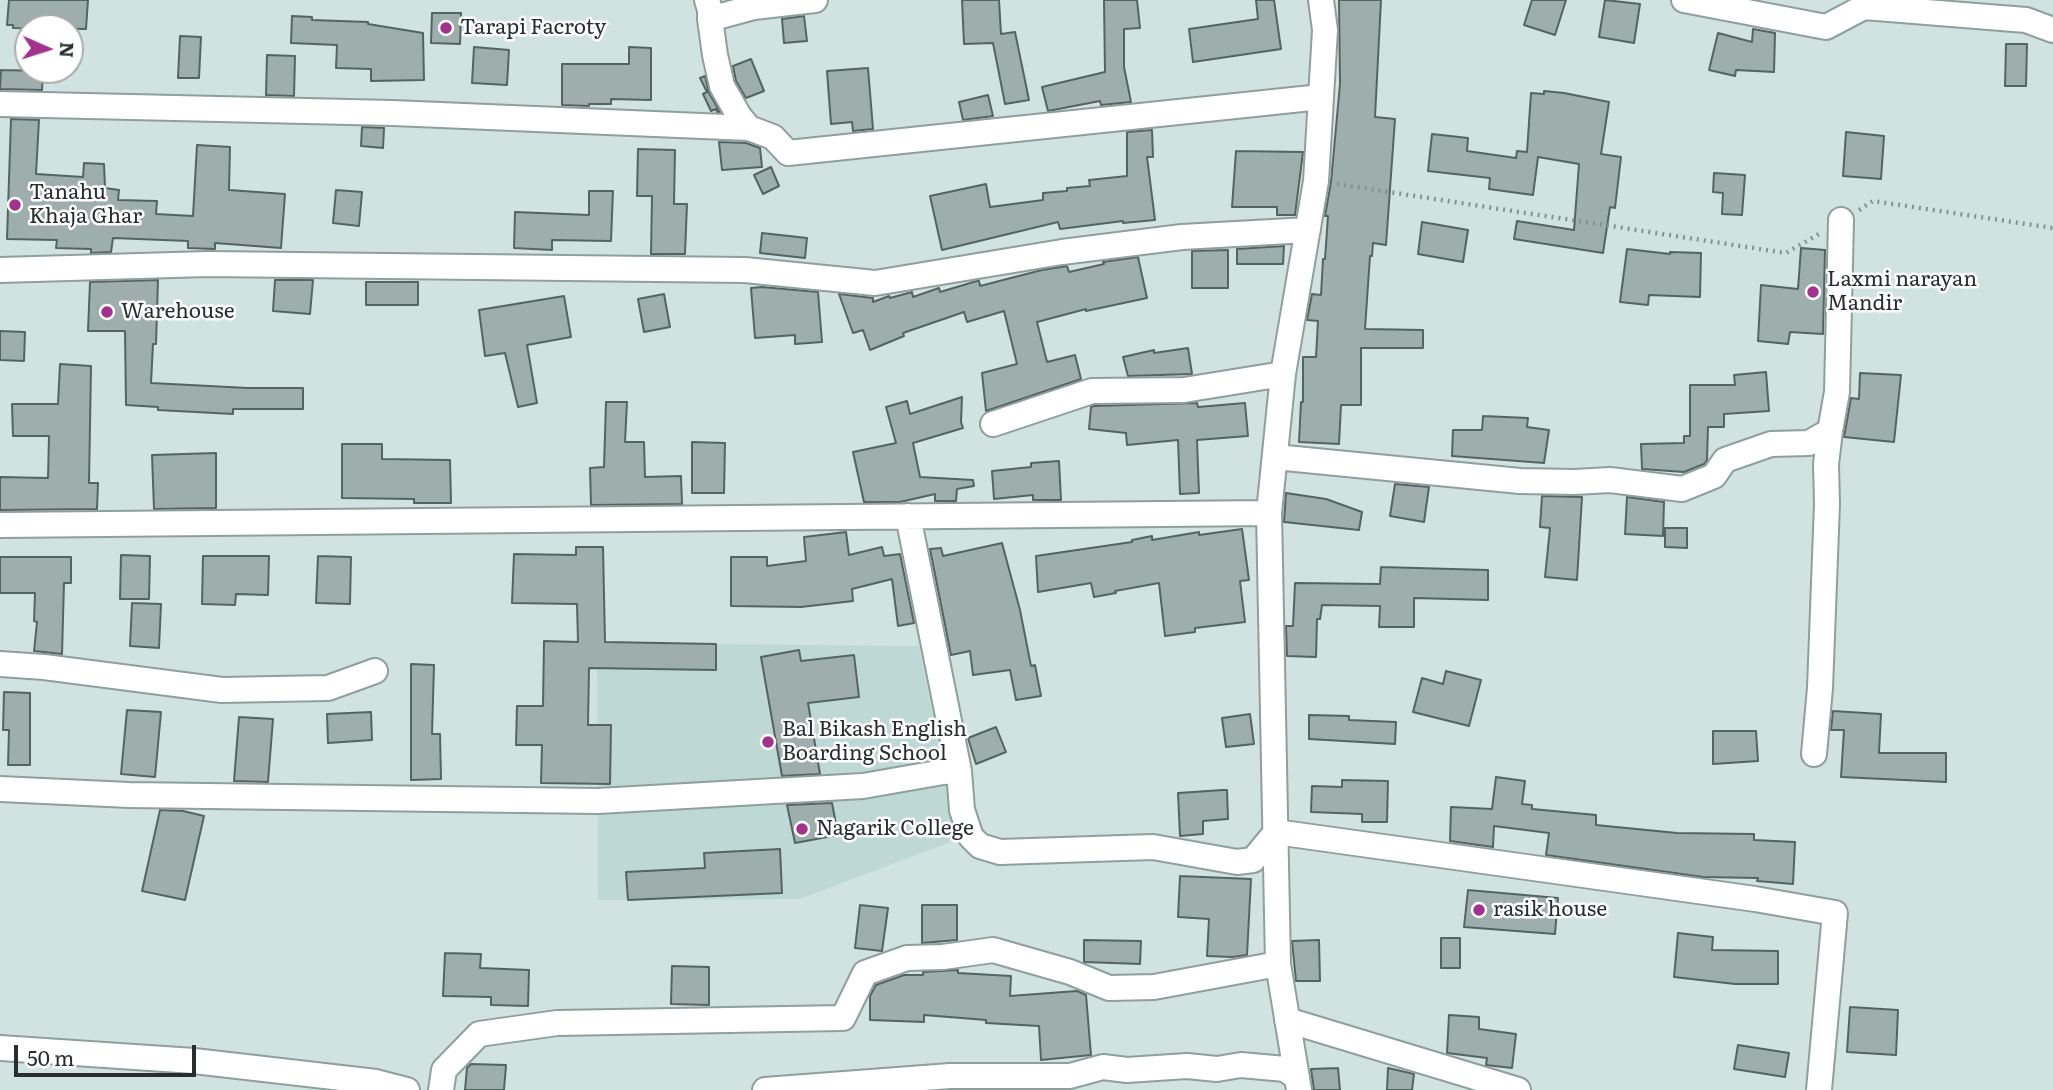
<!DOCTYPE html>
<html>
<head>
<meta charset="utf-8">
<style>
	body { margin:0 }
	#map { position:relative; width:2053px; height:1090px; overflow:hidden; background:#d1e3e1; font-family:Literata,serif }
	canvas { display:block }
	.north { position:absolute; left:14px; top:14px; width:70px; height:70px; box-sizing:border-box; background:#fff; border:2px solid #a9abab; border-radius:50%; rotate:93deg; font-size:19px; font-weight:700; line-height:28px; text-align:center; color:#272e2d }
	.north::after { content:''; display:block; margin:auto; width:24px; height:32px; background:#a3328e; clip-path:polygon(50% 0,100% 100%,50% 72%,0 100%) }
	.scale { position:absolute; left:14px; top:1045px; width:182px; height:32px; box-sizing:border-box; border:4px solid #272e2d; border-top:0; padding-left:9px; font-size:21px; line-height:24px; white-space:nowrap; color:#272e2d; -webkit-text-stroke:5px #fff; paint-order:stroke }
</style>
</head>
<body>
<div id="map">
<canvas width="2053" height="1090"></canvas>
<div class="north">N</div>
<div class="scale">50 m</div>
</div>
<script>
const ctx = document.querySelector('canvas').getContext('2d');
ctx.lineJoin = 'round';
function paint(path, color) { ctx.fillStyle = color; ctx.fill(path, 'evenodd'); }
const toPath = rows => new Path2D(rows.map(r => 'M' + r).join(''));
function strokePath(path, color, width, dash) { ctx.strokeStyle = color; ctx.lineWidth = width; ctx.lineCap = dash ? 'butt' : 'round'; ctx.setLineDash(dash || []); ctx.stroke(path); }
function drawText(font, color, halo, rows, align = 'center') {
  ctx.font = font + ' Literata,serif'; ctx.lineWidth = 5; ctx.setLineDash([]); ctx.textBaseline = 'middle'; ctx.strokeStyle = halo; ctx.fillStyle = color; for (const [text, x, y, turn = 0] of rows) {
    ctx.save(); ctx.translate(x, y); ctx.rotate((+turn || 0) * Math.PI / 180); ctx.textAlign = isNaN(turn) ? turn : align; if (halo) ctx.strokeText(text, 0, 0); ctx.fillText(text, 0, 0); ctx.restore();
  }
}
const built = toPath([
	[597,643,919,646,958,839,800,899,598,900]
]);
const building = toPath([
	[9,0,88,0,86,29,13,28,13,25,7,25,9,0],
	[962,0,999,0,1001,34,1015,32,1029,100,1005,104,993,43,964,44,962,0],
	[1104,0,1137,0,1140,28,1124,29,1124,67,1131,102,1101,105,1100,101,1048,111,1042,87,1105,72,1104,0],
	[1256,0,1274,0,1281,49,1193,62,1189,29,1258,19,1256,0],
	[1339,0,1381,0,1375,117,1395,119,1386,245,1373,243,1372,256,1370,256,1365,329,1423,330,1423,348,1361,348,1361,405,1341,405,1339,444,1299,442,1301,402,1303,402,1303,357,1316,357,1318,321,1307,320,1312,294,1321,295,1323,259,1325,259,1328,216,1325,216,1331,182,1340,84,1339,0],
	[1532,0,1566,0,1555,35,1524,25,1532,0],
	[1605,0,1640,4,1634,43,1599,37,1605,0],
	[432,13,461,13,460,44,431,43,432,13],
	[292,16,312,17,312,20,368,22,368,24,423,33,424,80,371,81,371,69,336,68,337,45,291,43,292,16],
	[804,16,807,41,784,43,782,19,804,16],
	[1753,29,1775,33,1774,72,1736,70,1735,76,1709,70,1718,33,1752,42,1753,29],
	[180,36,201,37,199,78,178,78,180,36],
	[2006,44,2027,44,2026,86,2005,86,2006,44],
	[474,47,509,50,507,85,472,83,474,47],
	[629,47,651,48,651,100,611,99,611,104,589,104,589,106,562,105,562,64,629,64,629,47],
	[267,55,295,56,294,96,266,95,267,55],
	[751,59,764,91,746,98,736,81,733,66,751,59],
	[868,68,873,129,853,131,852,122,831,124,827,71,868,68],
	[1,70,43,71,42,90,0,89,1,70],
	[705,76,709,93,720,112,717,112,716,109,711,111,703,94,707,92,700,78,705,76],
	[1544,91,1564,93,1609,102,1601,154,1621,157,1615,208,1610,207,1603,253,1514,239,1517,221,1574,230,1579,164,1538,157,1533,195,1489,189,1490,178,1428,171,1432,134,1468,138,1467,151,1516,158,1517,151,1527,152,1531,93,1544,94,1544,91],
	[988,95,993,116,963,120,959,102,988,95],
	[11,119,39,120,36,174,83,177,84,163,104,164,105,188,119,190,118,200,157,201,156,214,193,216,197,145,230,147,229,190,285,194,281,248,215,243,215,249,188,248,188,241,113,238,111,252,91,253,91,249,56,248,57,240,7,239,11,119],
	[362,127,384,128,383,148,361,146,362,127],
	[1152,130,1153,157,1147,157,1155,220,1123,223,1123,221,1060,229,1058,222,942,250,930,196,986,184,990,207,1043,200,1043,193,1067,191,1067,188,1090,186,1089,180,1127,176,1127,132,1152,130],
	[1846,132,1884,136,1881,179,1843,176,1846,132],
	[719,142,746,143,760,148,762,167,722,170,719,142],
	[638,149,675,150,674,204,687,204,685,254,651,254,652,196,637,196,638,149],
	[1236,151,1303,152,1295,215,1277,215,1277,207,1232,207,1236,151],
	[771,167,779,186,763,194,754,175,771,167],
	[1714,173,1745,175,1742,215,1722,214,1723,193,1713,192,1714,173],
	[336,190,362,192,359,226,333,223,336,190],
	[589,191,613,191,611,241,552,240,552,250,514,248,515,212,589,215,589,191],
	[1422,222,1468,230,1463,262,1418,254,1422,222],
	[762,233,807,238,805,258,760,253,762,233],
	[1284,246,1283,264,1237,264,1237,249,1284,246],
	[1801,248,1825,250,1823,334,1790,332,1788,344,1758,341,1761,285,1798,289,1801,248],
	[1627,249,1670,254,1670,252,1701,253,1700,297,1649,295,1648,305,1620,302,1627,249],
	[1228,250,1228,288,1192,288,1192,251,1228,250],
	[1138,257,1147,298,1086,311,1086,309,1037,322,1047,362,1075,355,1081,379,986,411,982,373,1017,364,1004,311,967,322,964,312,903,333,904,336,870,350,863,330,853,333,839,294,873,298,873,302,889,296,890,298,912,292,913,297,939,288,940,292,977,281,979,281,980,286,1042,270,1067,266,1069,272,1104,264,1103,262,1138,257],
	[158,280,156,344,153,344,151,383,248,388,303,388,303,409,233,409,233,414,158,410,158,407,126,405,125,331,88,331,90,282,158,280],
	[275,280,313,280,310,314,273,311,275,280],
	[366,282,418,282,418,305,366,305,366,282],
	[762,287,818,292,822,342,795,344,795,335,755,338,751,288,762,287],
	[664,294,670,327,644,332,638,299,664,294],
	[564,296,571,337,527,345,537,403,518,407,505,353,485,356,479,310,564,296],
	[0,331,25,332,24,361,0,360,0,331],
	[1188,348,1192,374,1128,376,1123,357,1154,350,1154,353,1188,348],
	[60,364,91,366,89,483,98,483,97,509,0,510,0,477,48,478,49,436,13,436,12,404,58,404,60,364],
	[1766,372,1769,411,1724,414,1724,427,1708,427,1707,460,1704,464,1684,472,1642,469,1641,444,1684,443,1684,436,1690,436,1690,385,1735,385,1734,375,1766,372],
	[1860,373,1901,375,1894,442,1844,437,1851,398,1859,399,1860,373],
	[962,397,961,422,963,428,913,443,920,477,973,480,974,486,957,489,956,501,935,501,935,494,900,502,864,502,853,452,896,443,886,407,907,401,910,414,962,397],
	[606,402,627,402,625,442,644,442,645,477,681,476,682,504,591,505,590,468,604,467,606,402],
	[1197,403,1198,407,1245,403,1248,436,1197,440,1199,493,1180,494,1178,440,1127,445,1126,433,1089,429,1091,407,1094,406,1197,403],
	[1483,416,1528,418,1527,427,1549,430,1544,463,1452,456,1453,430,1482,430,1483,416],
	[692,442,725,443,724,493,692,493,692,442],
	[342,444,382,444,382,459,450,460,451,503,414,503,414,499,342,498,342,444],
	[216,453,216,508,154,509,152,455,216,453],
	[1059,461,1061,500,1033,500,1033,495,994,499,992,471,1031,467,1031,463,1059,461],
	[1395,484,1429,487,1424,522,1390,516,1395,484],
	[1286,493,1326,499,1362,512,1359,530,1284,522,1286,493],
	[1542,496,1582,497,1577,580,1545,577,1550,528,1540,527,1542,496],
	[1627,497,1664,502,1663,536,1625,534,1627,497],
	[1665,528,1687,528,1687,548,1665,547,1665,528],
	[1242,529,1249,580,1240,581,1245,622,1195,628,1195,632,1165,636,1159,583,1115,591,1116,593,1094,597,1091,583,1038,592,1036,556,1132,542,1132,540,1152,536,1152,540,1199,532,1199,535,1242,529],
	[846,532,849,555,882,547,884,556,900,554,914,623,898,626,892,579,852,589,853,601,801,607,731,606,731,557,767,557,767,566,806,561,804,537,846,532],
	[1002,543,1020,610,1031,666,1035,665,1041,696,1016,700,1010,670,973,675,970,651,951,655,930,549,941,548,943,556,1002,543],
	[576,547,603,547,605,642,716,644,716,670,589,668,588,725,611,725,610,784,541,783,542,745,516,745,517,706,543,706,544,641,578,642,577,604,512,603,514,554,576,555,576,547],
	[121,555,150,556,149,599,120,599,121,555],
	[203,556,269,556,268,595,236,594,235,605,202,604,203,556],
	[318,556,351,557,350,604,316,603,318,556],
	[0,557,71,557,71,583,64,583,62,654,34,651,37,622,34,621,35,593,0,593,0,557],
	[1381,567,1488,570,1488,600,1414,598,1414,627,1379,627,1380,606,1322,605,1320,619,1317,619,1316,657,1287,656,1286,626,1293,626,1295,583,1380,584,1381,567],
	[132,603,161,604,159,648,130,646,132,603],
	[799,650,801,661,854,655,859,697,808,703,820,774,782,776,761,657,799,650],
	[411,664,434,665,432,734,440,734,441,779,411,780,411,664],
	[1446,671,1481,680,1469,726,1413,712,1422,678,1443,684,1446,671],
	[4,692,30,693,30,765,8,765,9,730,3,730,4,692],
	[127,710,161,712,155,777,121,774,127,710],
	[1833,711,1881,714,1879,753,1946,753,1946,782,1841,777,1844,730,1831,730,1833,711],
	[371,712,372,740,328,743,327,714,371,712],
	[1250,714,1254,744,1226,747,1222,718,1250,714],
	[1309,715,1349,716,1349,720,1396,722,1395,744,1309,739,1309,715],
	[239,717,273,719,268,782,234,781,239,717],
	[996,727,1006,752,976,764,968,738,996,727],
	[1713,731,1756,731,1758,761,1713,764,1713,731],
	[1496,777,1525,781,1522,804,1532,805,1532,809,1596,815,1596,825,1677,833,1754,834,1754,840,1795,842,1793,884,1757,881,1758,878,1703,877,1546,855,1549,833,1494,826,1493,847,1450,841,1451,807,1492,809,1496,777],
	[1342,780,1388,781,1387,822,1362,822,1362,814,1311,812,1312,786,1342,787,1342,780],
	[1223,790,1227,790,1228,819,1203,821,1203,834,1180,836,1178,793,1223,790],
	[832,803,838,835,795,843,787,805,832,803],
	[160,810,183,811,204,816,185,900,142,891,160,810],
	[780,849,782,893,628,900,626,872,705,868,704,853,780,849],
	[1180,876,1251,879,1247,955,1232,957,1207,956,1209,919,1178,917,1180,876],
	[1468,890,1558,898,1555,934,1464,927,1468,890],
	[860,905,888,908,882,951,855,948,860,905],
	[922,905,957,905,957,940,922,943,922,905],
	[1678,933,1713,937,1712,950,1778,951,1778,984,1735,984,1674,977,1678,933],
	[1441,938,1460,938,1460,968,1441,968,1441,938],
	[1084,940,1141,941,1140,964,1084,962,1084,940],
	[1319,940,1320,981,1296,981,1292,941,1319,940],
	[445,953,481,954,480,968,529,970,528,1006,491,1005,491,997,443,996,445,953],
	[672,966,709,967,709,1005,671,1004,672,966],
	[958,970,958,973,1011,976,1010,996,1077,991,1086,995,1091,1055,1041,1060,1039,1026,986,1023,986,1020,924,1015,924,1022,870,1020,870,996,876,985,904,975,923,975,923,972,958,970],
	[1850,1007,1898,1010,1896,1055,1847,1052,1850,1007],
	[1449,1015,1479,1017,1479,1029,1516,1034,1512,1068,1486,1065,1487,1058,1447,1053,1449,1015],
	[1738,1045,1789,1053,1785,1077,1734,1069,1738,1045],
	[471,1064,506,1065,504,1090,465,1090,467,1068,471,1064],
	[1338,1068,1340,1090,1314,1090,1311,1069,1338,1068],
	[1388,1068,1414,1074,1412,1090,1387,1090,1388,1068]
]);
const path = toPath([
	[1337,184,1786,253,1819,234],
	[1859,210,1873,201,2053,228]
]);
const minor = toPath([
	[707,0,710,10,710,19,754,7,815,0],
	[1684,0,1826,27,1864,7,2026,20,2053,30],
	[710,19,715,55,722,86,739,116,749,128],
	[0,104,393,113,749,128,773,137,788,153,1321,97],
	[0,270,208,264,745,270,875,283,1062,252,1182,237,1308,230],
	[993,424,1092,391,1184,390,1283,374],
	[1275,457,1520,481,1575,482,1610,480,1682,489,1714,476,1725,460,1771,444,1809,443,1830,431,1837,392,1841,220],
	[908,516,959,771],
	[0,525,1269,513],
	[0,664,44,667,222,690,328,688,375,671],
	[1814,754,1820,688,1827,504,1826,464,1830,431],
	[0,789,129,795,598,801,863,786,943,772,959,771,962,810,971,837,980,846,1000,852,1153,847,1237,862,1253,860,1276,832,1755,899,1835,913,1819,1090],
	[1287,1020,1518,1090],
	[0,1048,194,1061,376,1082,407,1090],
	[441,1090,444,1070,479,1034,557,1023,843,1018,865,973,907,958,943,957,993,950,1070,972,1109,988,1154,987,1278,964],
	[765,1090,950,1076,1070,1076,1103,1067,1127,1070,1187,1066,1217,1069,1241,1065,1285,1069,1296,1077],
	[1299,1090,1278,964,1269,513,1283,374,1316,181,1325,30,1321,0]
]);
const markers = [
	[446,28,7,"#a3328e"],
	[15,205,7,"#a3328e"],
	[1813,292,7,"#a3328e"],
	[107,312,7,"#a3328e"],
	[768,742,7,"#a3328e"],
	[802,829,7,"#a3328e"],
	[1479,910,7,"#a3328e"]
];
const poiNames = [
	["Tarapi Facroty",460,28],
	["Tanahu",29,193],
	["Khaja Ghar",29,217],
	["Laxmi narayan",1827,280],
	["Mandir",1827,304],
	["Warehouse",121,312],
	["Bal Bikash English",782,730],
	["Boarding School",782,754],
	["Nagarik College",816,829],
	["rasik house",1493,910]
];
paint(built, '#bed9d5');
paint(building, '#9daeac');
strokePath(building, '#546462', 2);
strokePath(minor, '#8e9f9d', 28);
strokePath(path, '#859291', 4.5, [2, 5]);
strokePath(minor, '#fff', 24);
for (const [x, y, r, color] of markers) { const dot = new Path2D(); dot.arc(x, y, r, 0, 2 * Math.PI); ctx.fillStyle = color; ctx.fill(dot); strokePath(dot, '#fff', 2.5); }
drawText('21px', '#272e2d', '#fff', poiNames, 'left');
</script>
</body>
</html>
